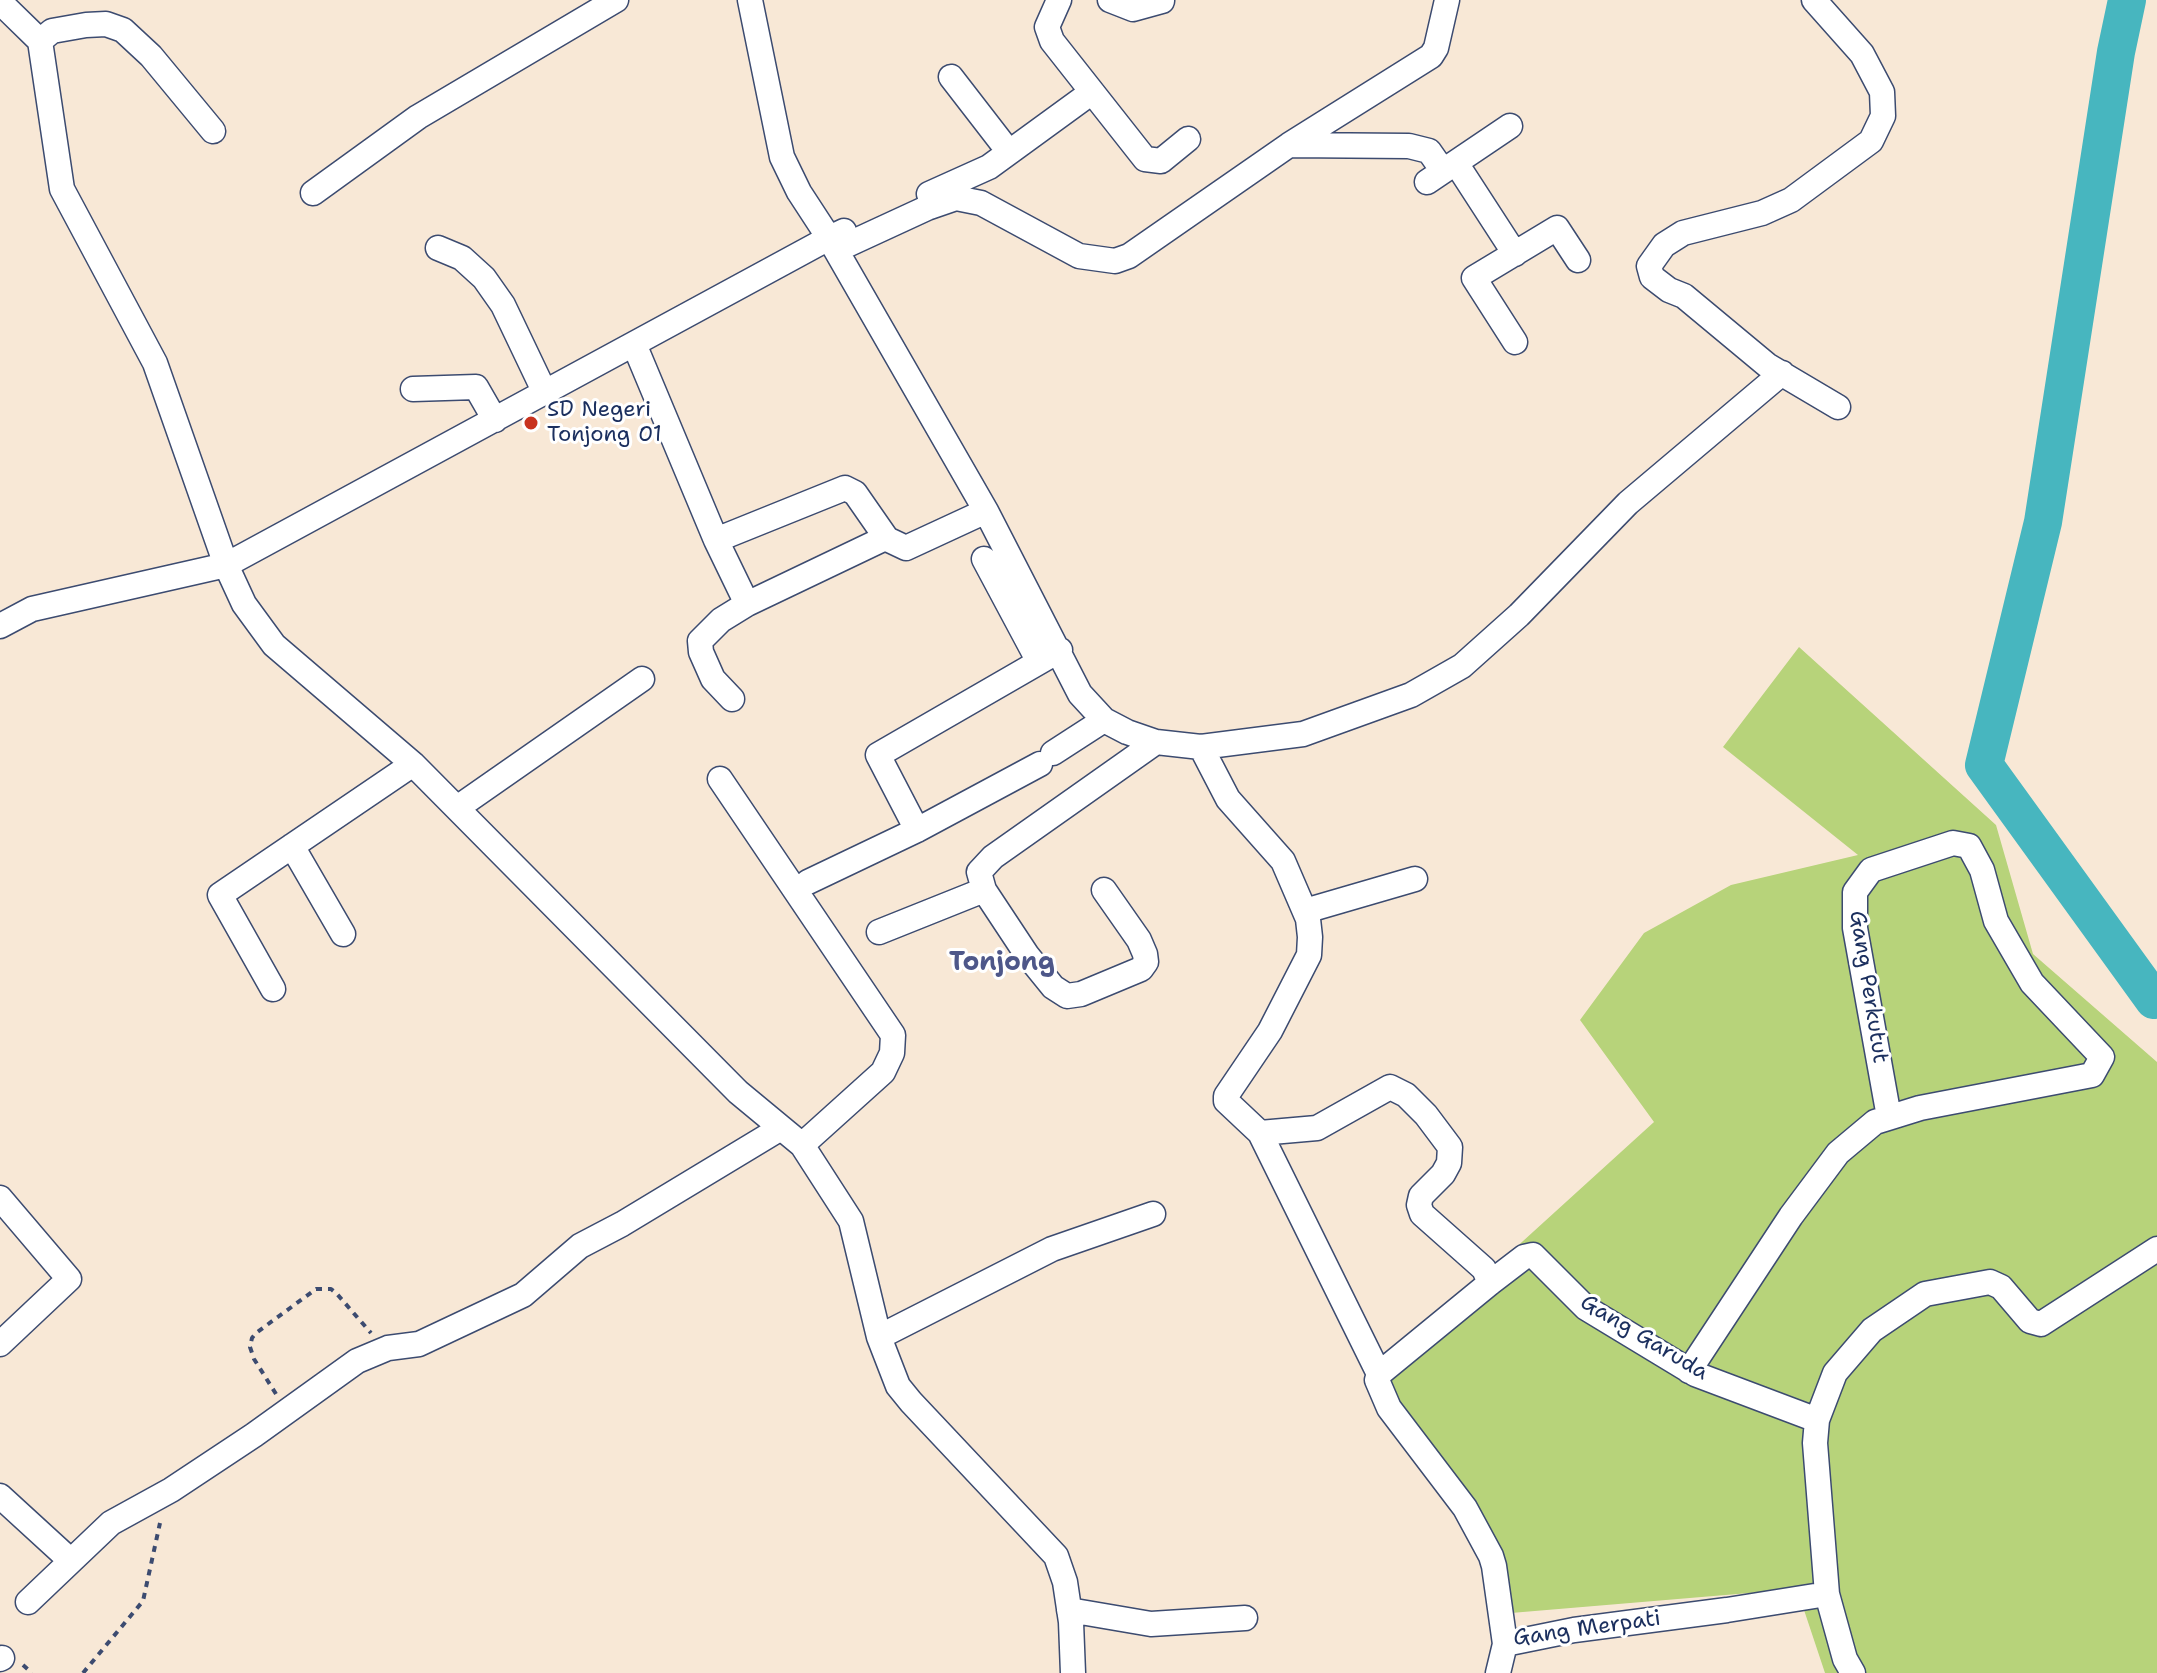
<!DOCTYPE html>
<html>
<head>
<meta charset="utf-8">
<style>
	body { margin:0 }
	canvas { display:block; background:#f8e8d6 }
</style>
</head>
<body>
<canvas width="2157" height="1673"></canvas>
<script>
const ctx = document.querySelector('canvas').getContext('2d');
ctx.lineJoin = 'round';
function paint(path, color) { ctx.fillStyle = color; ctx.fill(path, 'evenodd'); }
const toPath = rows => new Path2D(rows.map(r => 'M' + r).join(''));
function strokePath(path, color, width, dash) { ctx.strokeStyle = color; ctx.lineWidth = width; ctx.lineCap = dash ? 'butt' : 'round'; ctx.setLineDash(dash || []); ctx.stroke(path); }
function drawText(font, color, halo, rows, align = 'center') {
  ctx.font = font + ' "Shantell Sans",sans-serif'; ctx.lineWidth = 6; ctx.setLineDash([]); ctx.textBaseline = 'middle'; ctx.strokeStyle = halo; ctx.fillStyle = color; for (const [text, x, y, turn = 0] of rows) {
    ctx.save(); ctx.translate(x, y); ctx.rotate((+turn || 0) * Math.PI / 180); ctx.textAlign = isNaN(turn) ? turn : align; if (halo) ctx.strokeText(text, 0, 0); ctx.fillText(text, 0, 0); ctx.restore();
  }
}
const green = toPath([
	[1799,647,1996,825,2033,954,2157,1062,2157,1673,1825,1673,1797,1589,1511,1613,1440,1463,1380,1371,1654,1122,1580,1020,1644,933,1731,885,1858,855,1723,747]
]);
const river = toPath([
	[2127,0,2116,52,2043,522,1984,765,2154,1000,2157,994]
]);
const path = toPath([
	[276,1394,254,1359,250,1347,252,1338,256,1333,316,1289,331,1289,337,1294,371,1333],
	[23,1665,32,1673],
	[83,1673,143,1601,160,1523]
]);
const minor = toPath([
	[750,0,782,157,799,192,829,238,844,231],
	[1059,0,1047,27,1052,41,1145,159,1161,161,1188,139],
	[1110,0,1133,9,1162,1],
	[1814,0,1862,54,1882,92,1883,116,1871,141,1791,200,1762,213,1683,233,1664,245,1649,266,1652,277,1669,290,1684,296,1767,365,1838,407],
	[0,2,40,41,62,189,155,363,226,565,244,604,274,645,413,764,738,1092,802,1145,851,1221,879,1337,898,1386,911,1402,1056,1556,1065,1582,1071,1622,1073,1673],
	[40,41,52,31,86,25,106,24,123,30,151,56,213,131],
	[951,77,1009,152],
	[1289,145,1409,146,1429,151,1443,171],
	[1456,163,1515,254],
	[1427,182,1510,126],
	[313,193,418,117,616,0],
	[929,194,989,167,1092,92],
	[438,248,462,258,484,278,503,305,545,393],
	[836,250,927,208,956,198,981,203,1079,256,1115,261,1129,256,1289,145,1431,56,1436,48,1447,0],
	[1515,342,1474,278,1557,228,1578,260],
	[634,344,716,540,747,604],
	[413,389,476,387,495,420],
	[716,540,845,488,855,493,887,539],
	[984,559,1039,662],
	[0,626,32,609,226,565,829,238,986,511,1080,694,1104,720,1127,732,1156,742,1201,747,1303,734,1411,695,1462,666,1519,615,1628,503,1782,373],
	[732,699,713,679,701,652,700,641,721,620,747,604,881,540,887,539,906,548,986,511],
	[1201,747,1228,799,1283,861,1308,919,1310,937,1309,955,1270,1031,1226,1096,1226,1101,1260,1133,1379,1374,1377,1380,1389,1408,1465,1508,1491,1556,1494,1566,1505,1644,1498,1673],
	[1053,753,1104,720],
	[720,779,893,1035,892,1053,883,1072,802,1145],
	[457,808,642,679],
	[917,830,878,755,1060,650],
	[292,846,343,934],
	[808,882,917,830,1040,764],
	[1104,890,1139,940,1145,954,1146,962,1141,969,1081,994,1067,996,1053,987,1027,955,984,890,979,872,993,857,1156,742],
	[1305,911,1415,879],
	[879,932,984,890],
	[273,989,220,895,413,764],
	[1260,1133,1317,1128,1390,1087,1406,1095,1426,1115,1450,1147,1449,1163,1443,1174,1421,1196,1419,1205,1422,1214,1484,1269,1490,1283],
	[0,1198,69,1279,0,1344],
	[879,1337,1052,1249,1153,1214],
	[1689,1371,1791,1216,1838,1153,1875,1122,1920,1108,2092,1075,2102,1057,2032,983,1996,921,1982,870,1969,846,1953,843,1871,870,1855,892,1855,928,1889,1117],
	[1379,1374,1490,1283,1524,1257,1533,1255,1586,1308,1695,1374,1817,1420],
	[0,1496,71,1561],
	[28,1602,111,1523,171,1490,254,1435,357,1361,388,1348,419,1344,523,1295,580,1246,622,1224,781,1128],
	[1069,1610,1151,1624,1245,1618],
	[1505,1644,1574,1630,1727,1610,1827,1594],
	[0,1659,2,1658],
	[1853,1673,1845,1659,1827,1594,1815,1443,1817,1420,1835,1373,1872,1330,1925,1294,1990,1282,2001,1287,2030,1321,2041,1324,2157,1249]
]);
const markers = [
	[531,423,8,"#c8321e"]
];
const poiNames = [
	["SD Negeri",547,410],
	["Tonjong 01",547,435]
];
const streetNames = [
	["Gang Perkutut",1868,987,81],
	["Gang Garuda",1644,1338,31],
	["Gang Merpati",1587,1629,-8]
];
const quarterNames = [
	["Tonjong",1002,963]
];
paint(green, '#b7d37a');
strokePath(river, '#47b6bf', 38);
strokePath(minor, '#3c4b70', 27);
strokePath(path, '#3c4b70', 4, [6, 6]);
strokePath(minor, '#fff', 24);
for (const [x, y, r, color] of markers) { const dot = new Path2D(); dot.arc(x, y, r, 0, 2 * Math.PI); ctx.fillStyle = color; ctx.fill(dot); strokePath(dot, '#fff', 3); }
drawText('22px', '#1b2f5e', '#fff', poiNames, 'left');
drawText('22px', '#1b2f5e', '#fff', streetNames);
drawText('bold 26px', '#4e5789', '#fff', quarterNames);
</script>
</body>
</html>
